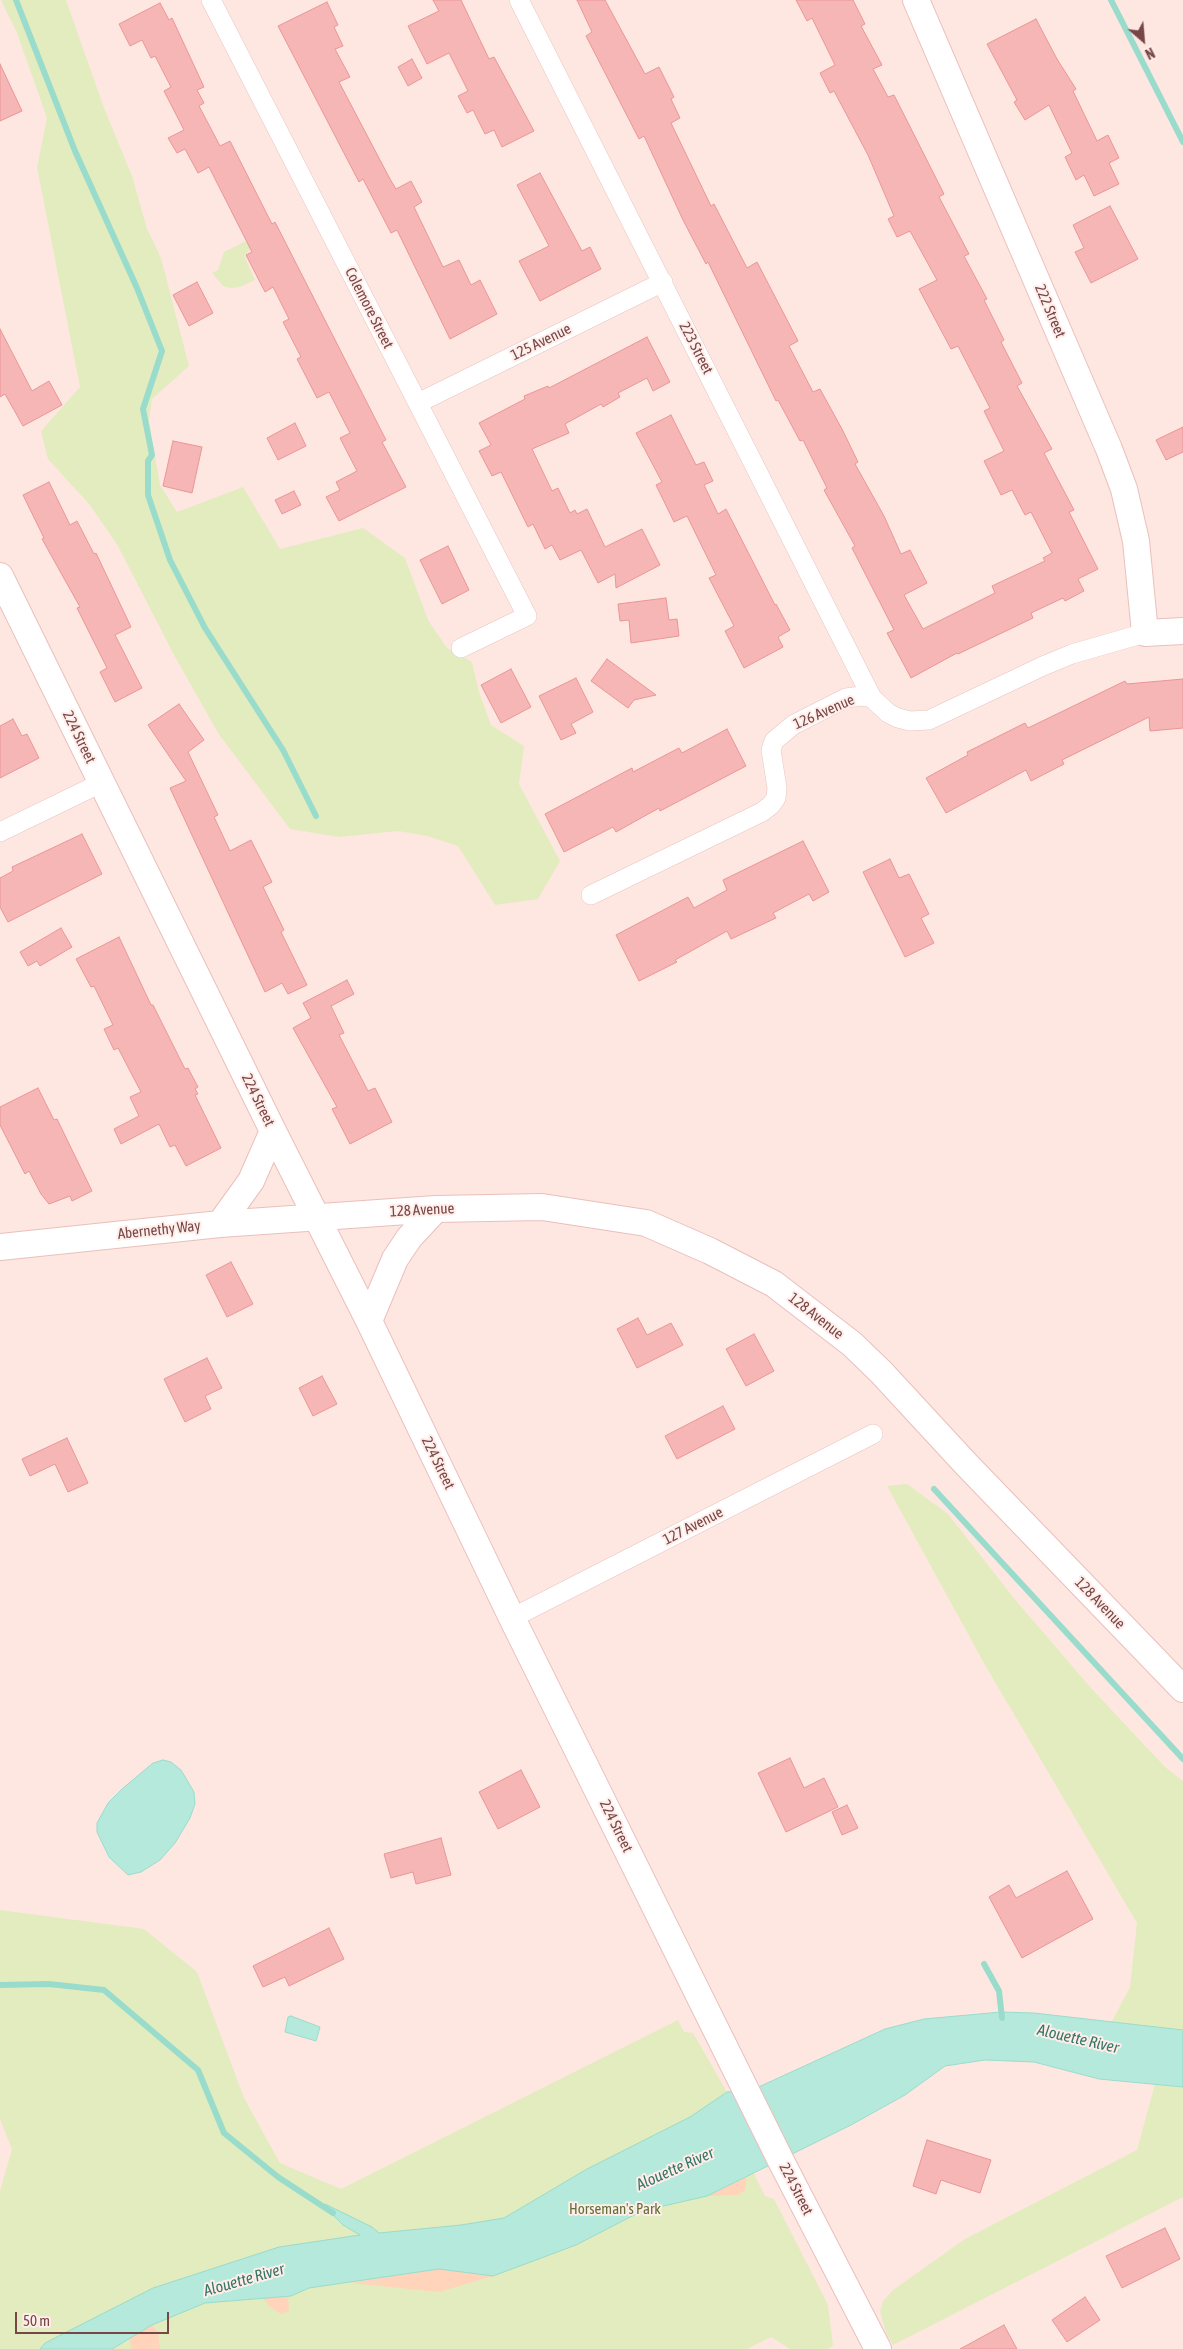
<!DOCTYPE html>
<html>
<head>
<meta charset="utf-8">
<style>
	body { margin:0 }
	#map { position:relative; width:1183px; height:2349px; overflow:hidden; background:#fee7e1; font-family:"Asap Condensed",sans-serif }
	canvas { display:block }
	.north { position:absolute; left:1118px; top:15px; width:50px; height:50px; -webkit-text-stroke:4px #ffede9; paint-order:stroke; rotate:153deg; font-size:14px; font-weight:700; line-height:20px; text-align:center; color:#774647 }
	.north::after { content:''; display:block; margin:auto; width:18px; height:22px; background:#774647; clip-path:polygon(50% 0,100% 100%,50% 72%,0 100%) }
	.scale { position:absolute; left:15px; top:2312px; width:154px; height:22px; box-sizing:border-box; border:2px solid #774647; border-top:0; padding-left:6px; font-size:15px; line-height:18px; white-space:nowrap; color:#774647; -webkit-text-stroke:4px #ffede9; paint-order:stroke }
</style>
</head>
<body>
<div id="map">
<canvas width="1183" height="2349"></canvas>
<div class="north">N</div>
<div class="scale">50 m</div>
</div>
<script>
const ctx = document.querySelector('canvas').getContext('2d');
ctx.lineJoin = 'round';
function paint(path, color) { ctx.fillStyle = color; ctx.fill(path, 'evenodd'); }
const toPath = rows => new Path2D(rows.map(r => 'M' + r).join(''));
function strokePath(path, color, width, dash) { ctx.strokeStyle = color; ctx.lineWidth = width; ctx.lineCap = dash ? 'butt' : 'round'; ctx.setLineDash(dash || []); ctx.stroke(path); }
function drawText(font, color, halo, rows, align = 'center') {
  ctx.font = font + ' "Asap Condensed",sans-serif'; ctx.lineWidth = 4; ctx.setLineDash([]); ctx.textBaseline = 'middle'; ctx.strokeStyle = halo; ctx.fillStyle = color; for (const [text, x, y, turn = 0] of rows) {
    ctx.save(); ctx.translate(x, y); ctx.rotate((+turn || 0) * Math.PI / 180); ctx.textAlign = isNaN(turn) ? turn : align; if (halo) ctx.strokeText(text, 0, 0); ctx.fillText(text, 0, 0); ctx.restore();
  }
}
const green = toPath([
	[1,0,66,0,104,108,132,176,147,229,161,258,189,366,152,399,149,421,160,485,177,512,243,487,280,549,363,528,405,558,428,620,447,648,472,662,479,692,491,725,524,746,519,784,560,861,538,899,495,905,458,846,427,836,398,831,339,837,290,829,218,733,174,655,118,546,90,505,48,459,41,431,80,387,37,167,47,118,17,33],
	[246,241,252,249,244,255,255,280,240,287,231,288,223,286,212,273,218,270,224,252],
	[907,1484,948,1514,1017,1602,1091,1688,1165,1767,1183,1781,1183,2030,1111,2023,1130,1987,1137,1923,985,1665,887,1486],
	[0,1910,144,1929,197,1972,244,2098,280,2163,341,2189,678,2020,684,2032,693,2033,727,2092,717,2100,765,2196,774,2199,828,2305,833,2345,828,2349,790,2349,771,2337,747,2349,0,2349,0,2191,12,2149,0,2119],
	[1155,2084,1183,2087,1183,2197,893,2345,886,2333,880,2311,883,2301,893,2290,965,2239,1137,2150]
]);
const sand = toPath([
	[747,2177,745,2190,738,2195,707,2196],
	[439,2269,493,2276,439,2292,351,2283],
	[288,2296,289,2311,281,2314,269,2306,263,2298],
	[152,2325,158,2332,160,2349,132,2349,129,2338]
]);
const water = toPath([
	[163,1760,171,1762,181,1770,194,1792,195,1804,190,1818,175,1843,160,1860,141,1872,128,1875,109,1857,97,1832,97,1823,108,1803,122,1789,153,1763,163,1760],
	[1001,2012,1034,2013,1183,2030,1183,2087,1099,2079,1034,2062,985,2060,945,2066,905,2095,851,2125,707,2196,642,2211,576,2245,493,2276,439,2269,309,2288,291,2296,205,2303,152,2325,112,2349,40,2349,45,2343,153,2288,279,2247,360,2235,343,2225,325,2207,325,2204,372,2227,379,2233,461,2225,504,2218,587,2169,690,2117,727,2092,752,2090,885,2029,924,2019,1001,2012],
	[291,2016,320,2027,316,2041,285,2032,288,2017,291,2016]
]);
const stream = toPath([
	[16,0,75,151,137,288,162,351,143,409,152,455,148,461,148,495,170,560,205,628,283,750,316,816],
	[1111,0,1183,142],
	[934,1489,1183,1759],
	[984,1964,999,1991,1002,2018],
	[0,1985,49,1984,104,1990,198,2070,224,2133,278,2177,333,2213]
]);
const building = toPath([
	[433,0,461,0,489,59,494,57,534,131,502,147,494,130,485,134,473,110,467,113,458,96,468,91,449,53,427,64,408,26,439,11,433,0],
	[577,0,605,0,645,74,659,67,674,97,671,99,680,118,671,123,711,206,714,204,747,268,757,262,798,341,789,346,813,392,820,389,842,429,858,462,855,464,884,516,901,554,910,550,927,583,904,595,923,629,995,593,992,586,1045,561,1043,558,1052,553,1031,512,1025,515,1012,490,1001,495,984,461,1004,451,984,411,990,408,958,346,951,349,919,289,937,280,910,231,897,237,888,219,894,216,868,155,834,91,830,93,820,73,835,65,812,18,807,21,796,0,853,0,865,24,861,26,882,65,873,69,888,97,894,95,944,194,939,197,969,254,964,256,987,299,984,300,1004,340,1001,342,1022,383,1017,386,1052,449,1044,453,1074,510,1069,512,1098,569,1078,579,1084,591,1065,601,1063,598,1031,613,1033,618,958,654,957,653,911,678,887,633,894,630,852,548,855,546,824,490,827,488,803,440,800,441,778,400,776,401,708,262,706,264,683,220,644,136,639,139,586,36,592,32,577,0],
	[327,2,338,25,334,27,343,46,335,49,350,77,339,82,390,179,396,189,411,181,422,202,414,207,443,267,459,260,471,285,480,280,497,314,450,339,397,230,391,233,363,179,359,182,278,26,327,2],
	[160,3,169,20,172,18,204,87,197,90,204,103,199,106,220,146,230,141,272,224,275,222,386,440,382,442,406,487,339,521,326,497,340,490,336,482,357,471,340,438,350,433,329,392,317,398,297,359,301,357,283,322,289,319,273,287,265,292,246,255,252,252,209,167,198,173,185,149,177,153,168,138,184,130,164,91,171,87,155,56,151,58,142,40,130,46,119,24,160,3],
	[1036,19,1057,59,1076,89,1073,91,1097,141,1108,135,1119,158,1109,163,1119,184,1094,196,1084,175,1076,180,1065,157,1072,153,1049,105,1025,120,1014,102,1017,100,987,44,1036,19],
	[412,59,422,78,408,86,398,67,412,59],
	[0,64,22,111,0,121,0,64],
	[540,173,582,251,590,247,601,269,540,301,519,261,549,246,517,185,540,173],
	[1110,206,1138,259,1091,283,1075,252,1084,248,1073,225,1110,206],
	[197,282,213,313,189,326,173,295,197,282],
	[0,329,32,391,49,381,62,405,23,426,5,394,0,397,0,329],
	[647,337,670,382,653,391,647,378,618,393,620,397,603,407,601,404,565,424,569,433,532,449,552,491,558,488,570,513,575,510,577,514,587,509,605,547,642,529,660,565,616,588,615,574,598,583,581,550,560,560,552,545,545,549,533,524,528,527,501,472,492,476,479,451,491,445,479,423,525,399,524,396,548,386,549,388,647,337],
	[671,415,696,465,704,462,713,481,704,485,718,514,726,509,775,605,776,604,790,630,778,637,783,647,744,668,725,631,734,626,709,578,716,575,687,516,674,522,656,485,662,482,636,433,671,415],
	[295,423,306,446,278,460,267,438,295,423],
	[1183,427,1183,452,1166,460,1156,440,1183,427],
	[173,441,202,447,192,493,163,486,173,441],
	[49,482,70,525,77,521,94,554,96,553,131,627,115,635,142,688,115,702,100,672,107,668,77,608,80,607,42,539,44,538,23,495,49,482],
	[294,491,301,505,282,514,275,500,294,491],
	[448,546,469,590,442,604,420,560,448,546],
	[666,598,669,620,677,619,679,636,631,643,629,620,620,621,618,604,666,598],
	[607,659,656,695,634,700,628,708,591,681,607,659],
	[511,669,531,707,501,723,481,685,511,669],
	[576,678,593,712,571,724,576,733,561,740,539,696,576,678],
	[1183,679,1183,728,1150,731,1149,717,1062,760,1064,764,1031,781,1026,770,946,813,926,778,968,755,967,752,1025,723,1028,728,1125,681,1127,684,1183,679],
	[179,704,204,740,188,752,218,815,214,817,230,851,251,840,272,882,263,887,284,930,281,932,307,985,288,994,282,983,265,992,170,788,186,781,148,725,179,704],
	[13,719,22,736,27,734,39,758,0,778,0,726,13,719],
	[727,729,746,766,660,811,659,808,616,832,613,827,564,852,545,814,632,768,633,772,679,748,682,753,727,729],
	[82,834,102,874,8,922,0,907,0,878,13,871,12,867,82,834],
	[803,841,829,892,813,901,809,894,773,913,776,918,731,939,727,931,675,960,677,962,639,981,616,935,688,897,694,908,727,890,723,880,803,841],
	[890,859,899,878,909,874,929,914,921,918,934,943,905,957,863,872,890,859],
	[61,928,72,947,40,966,37,961,28,966,20,952,61,928],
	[119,937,151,1005,153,1005,185,1069,188,1068,198,1087,195,1089,198,1094,195,1095,221,1148,186,1166,175,1145,170,1147,159,1124,121,1144,114,1129,139,1116,130,1097,141,1092,118,1048,114,1050,104,1029,113,1025,94,986,91,987,76,959,119,937],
	[347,980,354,994,331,1006,344,1033,339,1035,368,1091,375,1088,392,1122,350,1144,332,1109,337,1107,293,1028,311,1018,303,1003,347,980],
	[38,1088,54,1120,57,1119,92,1191,72,1201,70,1196,49,1204,41,1194,29,1171,25,1174,0,1125,0,1107,38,1088],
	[231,1262,253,1304,227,1317,206,1275,231,1262],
	[638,1318,647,1335,671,1323,683,1345,637,1368,617,1329,638,1318],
	[754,1334,774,1371,746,1386,726,1349,754,1334],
	[207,1358,222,1388,205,1396,211,1409,185,1422,164,1379,207,1358],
	[322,1376,337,1404,313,1416,299,1388,322,1376],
	[723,1406,735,1429,677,1459,665,1436,723,1406],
	[67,1438,88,1483,68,1492,55,1464,30,1476,22,1459,67,1438],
	[790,1758,804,1788,824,1778,838,1807,786,1832,758,1773,790,1758],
	[521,1770,540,1807,498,1829,479,1792,521,1770],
	[847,1805,858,1828,842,1835,832,1812,847,1805],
	[441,1838,451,1875,416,1884,413,1872,391,1878,384,1854,441,1838],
	[1067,1871,1093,1919,1022,1958,989,1897,1009,1885,1016,1898,1067,1871],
	[329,1928,344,1959,289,1986,285,1977,263,1987,253,1966,329,1928],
	[927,2140,991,2160,980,2193,941,2180,936,2194,913,2186,927,2140],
	[1165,2228,1180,2259,1122,2288,1106,2256,1165,2228],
	[1085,2297,1100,2320,1067,2342,1052,2320,1085,2297],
	[1004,2325,1017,2349,960,2349,1004,2325]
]);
const street = toPath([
	[211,0,527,616,461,648],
	[519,0,872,698],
	[418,403,663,282],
	[0,832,101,783],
	[591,895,762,812,771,805,776,798,777,788,771,750,774,741,793,725,846,698,861,696,872,698,888,713,898,718,910,721,929,720,1043,666,1072,654,1145,633],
	[512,1618,873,1434]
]);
const secondary = toPath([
	[916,0,1109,449,1124,489,1136,541,1145,633,1183,631],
	[0,576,273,1131,369,1321,512,1618,781,2161,878,2349],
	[220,1224,251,1181,273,1131],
	[0,1247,220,1224,436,1209,542,1207,646,1223,710,1251,774,1284,852,1344,881,1372,966,1464,1183,1689],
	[369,1321,395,1259,409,1238,436,1209]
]);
const streetNames = [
	["Colemore Street",369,308,63],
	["222 Street",1050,311,67],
	["125 Avenue",541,342,-26],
	["223 Street",696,348,63],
	["126 Avenue",824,712,-24],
	["224 Street",79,737,64],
	["224 Street",258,1100,64],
	["128 Avenue",422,1210,-3],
	["Abernethy Way",159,1230,-6],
	["128 Avenue",816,1316,38],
	["224 Street",438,1463,64],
	["127 Avenue",693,1526,-27],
	["128 Avenue",1100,1603,46],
	["224 Street",616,1826,64],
	["224 Street",796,2189,63]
];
const parkNames = [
	["Horseman's Park",615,2209]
];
const waterNames = [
	["Alouette River",1078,2039,13],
	["Alouette River",675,2169,-24],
	["Alouette River",244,2280,-16]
];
paint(green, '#e3ecbe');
paint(sand, '#ffd4ba');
paint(water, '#b4e9dc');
strokePath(water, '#99dccc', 1);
strokePath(stream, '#99dccc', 6);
paint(building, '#f6b6b6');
strokePath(building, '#ea9596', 1);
strokePath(street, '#e8c4c1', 20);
strokePath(secondary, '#eabfbb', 28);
strokePath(street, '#fff', 19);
strokePath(secondary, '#fff', 26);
drawText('15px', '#774647', '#ffede9', streetNames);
drawText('15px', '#607237', '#ffede9', parkNames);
drawText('italic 16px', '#357668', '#ffede9', waterNames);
</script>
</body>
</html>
